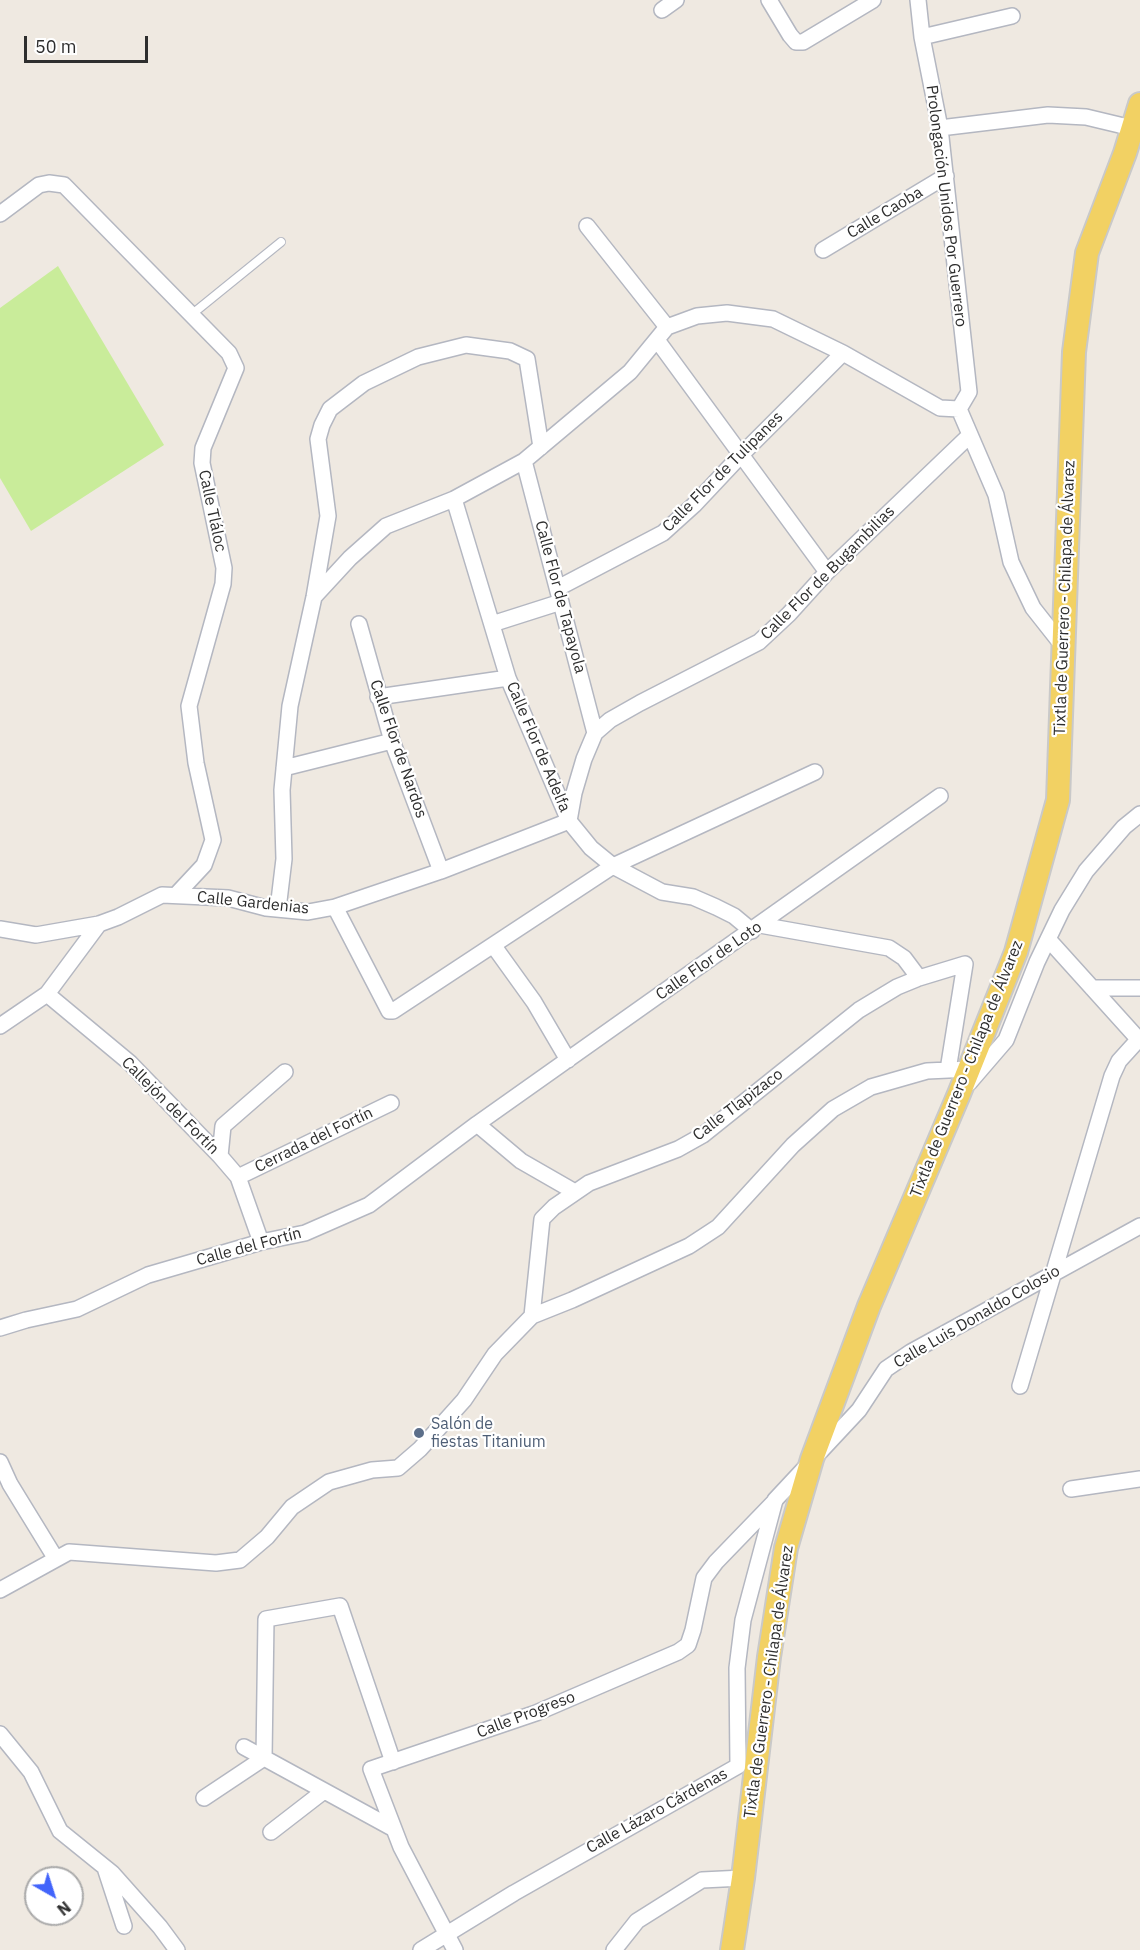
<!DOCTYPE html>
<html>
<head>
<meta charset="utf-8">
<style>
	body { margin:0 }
	#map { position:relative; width:1140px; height:1950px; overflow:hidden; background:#efe9e1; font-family:"IBM Plex Sans",sans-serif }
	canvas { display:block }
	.north { position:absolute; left:24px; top:1866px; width:60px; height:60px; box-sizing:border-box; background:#fff; border:2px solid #ababab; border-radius:50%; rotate:141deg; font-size:16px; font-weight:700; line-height:24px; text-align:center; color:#2e2e2e }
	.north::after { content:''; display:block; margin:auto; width:21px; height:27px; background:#4264fb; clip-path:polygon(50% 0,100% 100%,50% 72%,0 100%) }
	.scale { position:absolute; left:24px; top:36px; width:124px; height:27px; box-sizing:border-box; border:3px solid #2e2e2e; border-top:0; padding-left:8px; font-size:18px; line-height:21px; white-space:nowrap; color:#2e2e2e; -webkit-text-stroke:4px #fff; paint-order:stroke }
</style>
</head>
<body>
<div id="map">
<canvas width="1140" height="1950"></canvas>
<div class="north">N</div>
<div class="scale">50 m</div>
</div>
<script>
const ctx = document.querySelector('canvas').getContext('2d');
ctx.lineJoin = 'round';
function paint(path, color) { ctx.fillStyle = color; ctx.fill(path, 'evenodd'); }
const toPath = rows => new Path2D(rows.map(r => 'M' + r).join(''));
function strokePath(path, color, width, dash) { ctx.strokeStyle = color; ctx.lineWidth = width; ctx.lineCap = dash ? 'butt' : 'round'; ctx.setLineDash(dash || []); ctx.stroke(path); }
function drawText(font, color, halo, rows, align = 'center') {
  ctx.font = font + ' "IBM Plex Sans",sans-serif'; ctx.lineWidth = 4.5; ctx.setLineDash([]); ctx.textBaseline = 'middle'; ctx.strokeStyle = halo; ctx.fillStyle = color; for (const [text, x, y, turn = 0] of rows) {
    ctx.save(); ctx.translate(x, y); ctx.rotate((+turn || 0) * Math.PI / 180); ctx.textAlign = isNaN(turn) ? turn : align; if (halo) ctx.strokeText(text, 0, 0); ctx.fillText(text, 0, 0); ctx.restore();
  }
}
const pitch = toPath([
	[58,266,164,445,31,531,0,478,0,308]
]);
const lane = toPath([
	[191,315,281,242]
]);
const street = toPath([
	[769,0,790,35,796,42,803,42,873,0],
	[918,0,922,37,940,128,969,392,959,409],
	[662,10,676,0],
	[922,37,1012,16],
	[940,128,1048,115,1086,117,1132,128],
	[0,214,39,185,49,183,64,185,229,353,236,368,203,448,202,463,224,568,223,584,189,706,196,763,213,840,204,865,176,895],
	[587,226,667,327],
	[823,250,946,176],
	[657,340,827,572],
	[959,409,996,495,1011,562,1033,608,1063,646],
	[524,461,595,733],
	[454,499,508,678,569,821,591,848,613,866,662,892,693,897,716,907,734,916,752,931],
	[558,588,663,533,694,505,741,455,843,353],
	[314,597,350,558,386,526,454,499,524,461,630,372,667,327,697,316,727,313,773,319,843,353,940,408,959,409],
	[359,624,392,741,441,871],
	[492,624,561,602],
	[378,697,508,678],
	[284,768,392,741],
	[335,907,389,1011,393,1011,613,866,815,772],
	[278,909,284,859,282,790,290,706,314,597,328,516,318,439,322,425,330,409,364,383,418,357,466,345,510,351,527,359,541,447],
	[760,925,889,948,904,958,919,978],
	[0,929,36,935,99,924,118,917,162,895,228,898,266,908,308,912,335,907,441,871,569,821,574,793,584,759,595,733,610,720,640,703,759,642,789,614,827,572,970,435],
	[1048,939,1140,1041],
	[493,945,534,1002,568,1060],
	[1092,988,1140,988],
	[47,994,130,1063,220,1156,238,1177,261,1242],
	[0,1026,47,994,99,924],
	[969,1083,1006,1040,1037,962,1062,910,1086,871,1124,827,1140,814],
	[477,1124,521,1161,575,1192],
	[220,1156,223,1126,285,1072],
	[238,1177,391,1103],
	[532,1316,542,1219,554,1207,589,1183,678,1149,703,1135,859,1010,897,987,919,978,965,964,948,1070],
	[0,1328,26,1320,77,1309,148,1275,261,1242,305,1233,369,1205,477,1124,940,796],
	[1020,1386,1112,1076,1119,1061,1138,1040],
	[0,1462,10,1484,56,1559],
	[1071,1489,1140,1479],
	[0,1590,69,1552,216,1563,240,1560,267,1537,292,1507,329,1482,372,1470,398,1468,420,1449,464,1400,495,1354,532,1316,572,1300,689,1246,718,1227,793,1145,833,1109,871,1087,927,1071,970,1069],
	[0,1734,31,1772,60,1831,112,1873,160,1927,177,1950],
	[244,1747,394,1829],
	[204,1798,264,1758,266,1619,340,1606,393,1762],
	[271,1832,324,1791],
	[106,1871,124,1926],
	[421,1950,514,1893,738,1766,737,1668,743,1620,775,1500,859,1410,886,1369,911,1352,1140,1226],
	[455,1950,401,1847,371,1769,536,1713,678,1652,688,1645,693,1630,704,1578,716,1562,775,1501],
	[614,1950,637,1921,702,1880,743,1878]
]);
const primary = toPath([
	[732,1950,743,1878,769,1657,786,1548,812,1459,869,1306,959,1094,1016,952,1058,800,1074,352,1087,253,1125,153,1140,104]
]);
const markers = [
	[419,1433,6,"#5c6f8a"]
];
const streetNames = [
	["Prolongación Unidos Por Guerrero",946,206,83],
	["Calle Caoba",885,213,-31],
	["Calle Flor de Tulipanes",723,472,-45],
	["Calle Tláloc",212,511,78],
	["Calle Flor de Bugambilias",828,573,-45],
	["Calle Flor de Tapayola",560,597,75],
	["Tixtla de Guerrero - Chilapa de Álvarez",1065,598,-88],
	["Calle Flor de Adelfa",538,747,67],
	["Calle Flor de Nardos",398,749,71],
	["Calle Gardenias",253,903,6],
	["Calle Flor de Loto",709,961,-35],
	["Tixtla de Guerrero - Chilapa de Álvarez",967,1069,-68],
	["Calle Tlapizaco",738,1105,-37],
	["Callejón del Fortín",170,1106,45],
	["Cerrada del Fortín",314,1140,-26],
	["Calle del Fortín",249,1247,-15],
	["Calle Luis Donaldo Colosio",977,1317,-30],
	["Tixtla de Guerrero - Chilapa de Álvarez",769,1682,-82],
	["Calle Progreso",526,1715,-21],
	["Calle Lázaro Cárdenas",657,1811,-29]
];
const serviceNames = [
	["Salón de",431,1424],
	["fiestas Titanium",431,1442]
];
paint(pitch, '#c9ec9a');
strokePath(lane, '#b4b7c1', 10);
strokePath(street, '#b4b7c1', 18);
strokePath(primary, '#c9c9c9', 26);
strokePath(lane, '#fff', 8);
strokePath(street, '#fff', 15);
strokePath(primary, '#f2d163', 22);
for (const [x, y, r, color] of markers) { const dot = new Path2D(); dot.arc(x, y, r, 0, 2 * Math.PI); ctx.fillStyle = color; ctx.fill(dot); strokePath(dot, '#fff', 2); }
drawText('16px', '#2e2e2e', '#fff', streetNames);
drawText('16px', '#4e5e75', '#fff', serviceNames, 'left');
</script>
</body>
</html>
